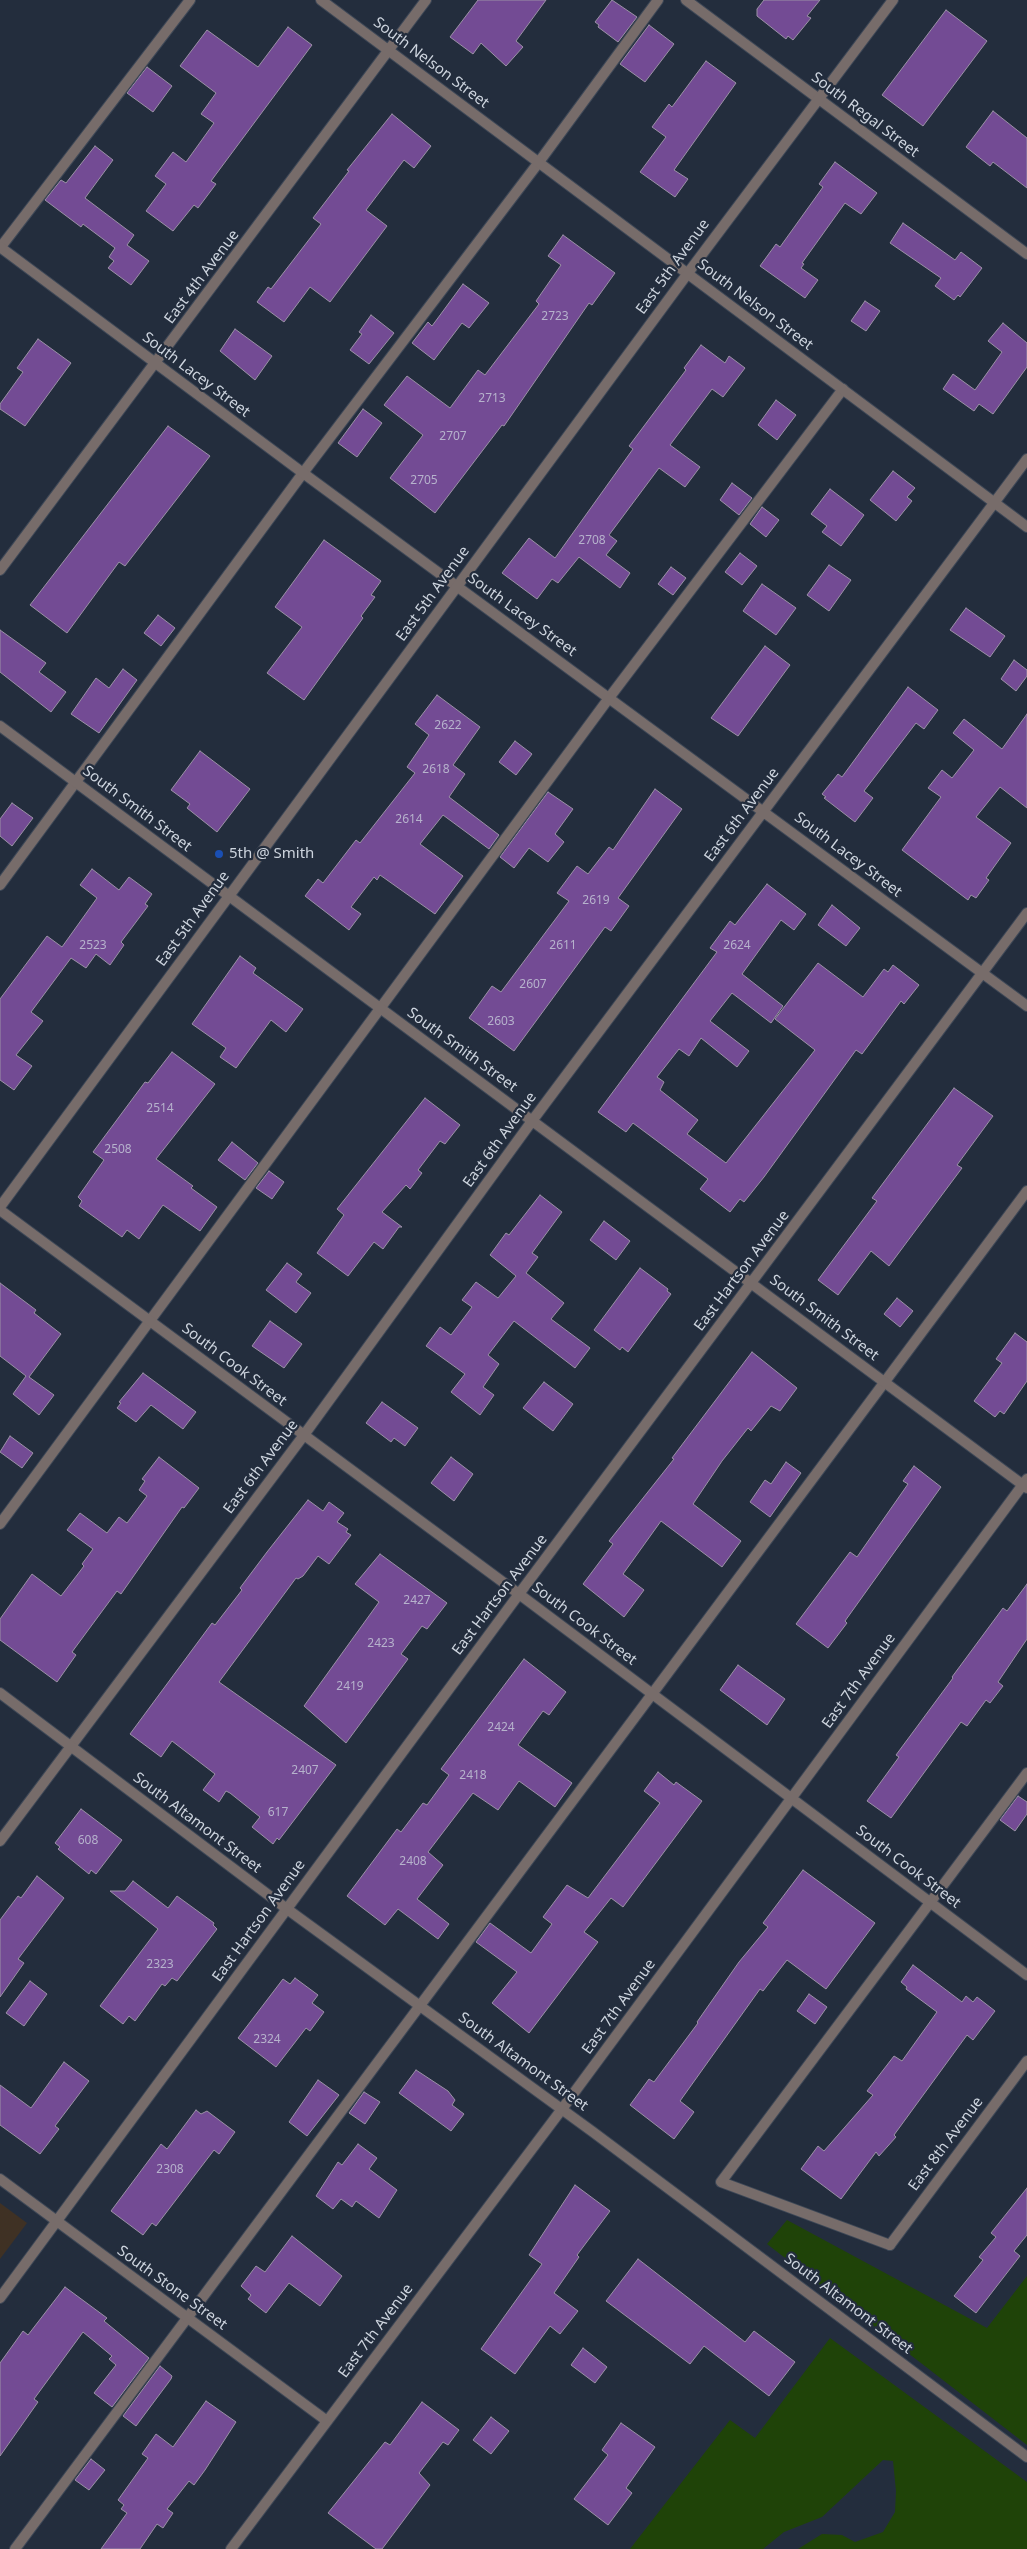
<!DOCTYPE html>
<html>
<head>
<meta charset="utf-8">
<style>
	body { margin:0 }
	canvas { display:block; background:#232d3d }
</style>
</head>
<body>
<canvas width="1027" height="2549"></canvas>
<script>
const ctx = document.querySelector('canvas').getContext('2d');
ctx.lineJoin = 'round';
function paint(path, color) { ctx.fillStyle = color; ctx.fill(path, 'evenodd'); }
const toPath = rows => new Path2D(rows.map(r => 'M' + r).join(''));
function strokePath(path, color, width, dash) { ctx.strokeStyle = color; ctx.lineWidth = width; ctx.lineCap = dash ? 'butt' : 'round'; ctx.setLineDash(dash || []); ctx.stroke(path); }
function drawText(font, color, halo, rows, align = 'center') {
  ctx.font = font + ' "Noto Sans",sans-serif'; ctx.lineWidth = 4.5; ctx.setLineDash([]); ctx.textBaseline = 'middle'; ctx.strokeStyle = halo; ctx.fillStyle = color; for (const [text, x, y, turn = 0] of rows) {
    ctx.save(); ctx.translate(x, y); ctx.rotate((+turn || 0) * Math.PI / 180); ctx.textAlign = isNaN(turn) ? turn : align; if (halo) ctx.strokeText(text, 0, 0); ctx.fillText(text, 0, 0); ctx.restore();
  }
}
const commercial = toPath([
	[0,2203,27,2223,0,2259]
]);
const green = toPath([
	[787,2220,987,2328,1027,2276,1027,2445,767,2244],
	[830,2338,1027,2482,1027,2549,798,2549,822,2534,842,2535,855,2542,883,2532,895,2512,896,2491,893,2461,883,2460,822,2517,784,2532,763,2549,630,2549,730,2420,755,2438]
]);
const building = toPath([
	[478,0,546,0,516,41,523,47,506,66,481,43,473,54,450,37,478,0],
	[612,0,637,17,618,42,598,27,599,25,595,22,612,0],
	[764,0,820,0,807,16,811,18,793,40,788,36,786,39,757,16,757,9,764,0],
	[946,10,987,41,923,126,882,95,946,10],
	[649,25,674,44,645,82,620,64,649,25],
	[288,27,312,45,211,181,216,184,198,208,194,205,173,231,146,211,166,184,155,176,173,152,186,162,214,123,201,114,216,93,180,66,207,30,258,67,288,27],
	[706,61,736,83,674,170,688,179,675,197,640,172,666,137,652,127,669,104,672,107,706,61],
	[147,67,172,86,153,112,127,93,147,67],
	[993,111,1027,138,1027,188,993,162,990,166,966,147,993,111],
	[392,114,431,146,414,168,404,160,366,210,387,226,330,302,310,287,284,322,257,302,268,287,271,289,321,224,313,218,349,171,347,170,392,114],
	[95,146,113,160,85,198,134,235,127,245,149,261,131,285,108,268,114,261,109,257,115,248,83,224,81,227,45,200,61,180,66,183,95,146],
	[835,162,877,193,861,214,845,203,802,263,804,264,801,268,818,280,805,298,760,266,776,244,780,247,823,187,819,184,835,162],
	[903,223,955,260,961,252,982,268,960,297,958,295,954,300,935,286,941,278,890,243,903,223],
	[563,235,615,273,592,305,589,303,504,426,502,425,435,513,390,478,423,435,384,405,407,376,450,408,478,370,485,375,539,304,536,301,561,265,548,256,563,235],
	[463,284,489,303,469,328,462,323,434,360,412,343,428,322,432,326,463,284],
	[865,301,880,311,866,331,851,321,865,301],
	[371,315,394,333,369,364,350,350,362,334,359,332,371,315],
	[1003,323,1027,343,1027,367,993,414,979,404,974,411,943,389,953,374,975,390,1002,352,988,341,1003,323],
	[235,329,272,356,255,380,220,351,235,329],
	[38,339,71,363,25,426,0,409,0,404,23,372,17,368,38,339],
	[701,345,725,363,729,356,745,368,723,397,712,389,670,445,700,467,685,487,659,468,609,535,617,541,606,555,630,573,620,588,579,557,558,583,552,579,537,599,502,573,529,538,555,558,633,449,629,446,686,370,684,368,701,345],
	[776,400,796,415,777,440,758,425,776,400],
	[363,409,382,423,357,457,338,443,363,409],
	[168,426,210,456,125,566,119,562,67,633,30,605,168,426],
	[893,471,915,488,907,497,912,501,896,521,870,500,893,471],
	[732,483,752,498,739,515,720,500,732,483],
	[830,489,864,515,841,546,822,532,827,526,811,514,830,489],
	[762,507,779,520,766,537,750,524,762,507],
	[324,540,381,581,371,595,375,597,361,616,363,618,304,700,267,673,302,627,275,607,324,540],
	[740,553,757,566,742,585,725,572,740,553],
	[829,565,851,580,829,611,807,595,829,565],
	[671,567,686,578,673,595,658,584,671,567],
	[762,584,796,608,776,635,743,611,762,584],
	[966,608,1005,636,990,657,950,630,966,608],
	[158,615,175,628,161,646,144,633,158,615],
	[0,630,46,663,39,672,66,692,51,712,0,672,0,630],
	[765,646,790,665,738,736,711,718,765,646],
	[1014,660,1027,670,1027,676,1016,691,1001,679,1014,660],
	[123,669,137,680,99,733,71,714,96,678,109,688,123,669],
	[908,687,938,710,924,729,916,723,864,791,873,798,855,822,824,798,826,797,822,794,838,774,842,777,908,687],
	[437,695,480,727,453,765,465,774,449,797,499,835,489,849,443,815,420,844,463,876,435,914,380,875,377,880,374,877,351,907,361,914,349,930,305,896,318,879,323,883,356,840,360,843,415,773,407,767,429,735,415,724,437,695],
	[1027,714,1027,808,1000,787,976,817,1011,843,986,878,989,880,976,898,971,895,968,900,902,850,941,797,928,788,942,770,952,778,974,750,953,733,964,719,1002,749,1027,714],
	[515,741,532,754,516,775,499,762,515,741],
	[200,751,250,789,217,832,187,808,190,804,171,790,200,751],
	[655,789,682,809,618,898,629,906,611,931,605,927,514,1051,469,1018,492,986,501,992,569,901,557,893,577,866,588,874,609,847,613,850,655,789],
	[548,792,573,809,555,834,564,842,548,862,529,848,514,868,500,857,548,792],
	[12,803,33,818,12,846,0,836,0,819,12,803],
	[92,869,119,890,129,877,152,894,145,904,148,906,121,942,124,945,110,965,96,954,86,968,71,958,48,989,31,1012,43,1021,16,1055,32,1066,14,1090,0,1080,0,999,47,936,62,947,97,898,80,885,92,869],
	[767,884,806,914,794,930,781,920,742,974,783,1006,771,1023,732,993,710,1021,749,1051,737,1067,701,1038,689,1056,679,1049,657,1077,664,1082,660,1090,698,1120,687,1134,726,1163,815,1050,775,1019,818,963,863,997,884,969,888,972,893,965,919,985,904,1004,901,1001,862,1054,856,1050,764,1177,744,1202,740,1199,730,1212,700,1189,708,1179,633,1123,626,1132,598,1112,717,952,710,948,730,921,735,925,767,884],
	[832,905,860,928,846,946,818,925,832,905],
	[240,956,256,968,253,973,303,1009,286,1032,271,1020,236,1068,220,1057,226,1048,192,1024,240,956],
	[172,1052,215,1084,156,1159,193,1186,191,1188,217,1207,200,1231,163,1205,139,1239,127,1230,122,1237,79,1206,82,1201,78,1197,104,1160,93,1152,145,1082,148,1083,172,1052],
	[954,1088,993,1116,957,1165,962,1168,889,1266,871,1251,838,1295,818,1280,877,1201,872,1198,954,1088],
	[425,1098,460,1125,445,1144,440,1141,418,1170,422,1173,410,1189,406,1185,382,1212,402,1227,399,1227,383,1249,374,1242,348,1276,317,1253,344,1215,337,1209,425,1098],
	[232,1142,258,1163,245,1180,218,1160,232,1142],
	[269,1171,284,1182,272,1199,256,1188,269,1171],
	[540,1195,562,1212,532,1253,538,1257,526,1273,564,1303,551,1319,590,1348,575,1368,514,1321,488,1355,499,1364,483,1387,494,1395,480,1415,451,1392,465,1374,426,1346,440,1327,451,1335,472,1307,462,1300,476,1282,498,1298,516,1276,490,1255,506,1233,509,1235,540,1195],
	[604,1221,630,1241,616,1260,590,1240,604,1221],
	[287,1263,302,1274,296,1282,311,1293,296,1313,266,1290,287,1263],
	[640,1268,668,1289,667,1291,671,1294,628,1352,622,1347,620,1350,594,1330,640,1268],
	[0,1283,36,1310,34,1313,61,1334,29,1377,54,1395,39,1415,13,1394,26,1376,0,1356,0,1283],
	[897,1298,913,1311,900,1327,884,1314,897,1298],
	[270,1321,302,1344,284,1368,252,1346,270,1321],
	[1015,1333,1027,1342,1027,1381,1004,1414,1000,1411,995,1417,974,1401,1002,1363,996,1359,1015,1333],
	[752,1352,797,1388,780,1411,771,1406,751,1431,748,1428,722,1461,693,1504,741,1541,722,1567,661,1521,623,1574,644,1590,624,1617,583,1584,613,1544,609,1541,674,1459,672,1458,752,1352],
	[143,1373,196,1412,183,1429,151,1405,136,1422,117,1408,121,1403,119,1402,143,1373],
	[544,1382,573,1404,553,1431,523,1408,544,1382],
	[382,1402,418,1428,405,1446,394,1438,391,1442,366,1423,382,1402],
	[10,1436,33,1453,22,1468,0,1452,10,1436],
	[159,1457,199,1488,184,1508,182,1507,121,1594,117,1591,72,1652,76,1655,57,1682,0,1640,0,1619,32,1574,61,1596,84,1566,82,1564,93,1549,67,1530,80,1513,107,1533,119,1517,127,1523,147,1496,139,1490,145,1481,142,1479,159,1457],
	[451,1457,473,1474,454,1501,431,1483,451,1457],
	[786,1462,801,1473,770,1517,750,1502,765,1480,771,1484,786,1462],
	[914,1466,941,1487,845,1621,847,1623,828,1648,796,1624,850,1552,857,1557,908,1484,903,1481,914,1466],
	[308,1500,323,1511,329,1502,344,1513,337,1522,348,1529,346,1532,351,1535,329,1564,318,1556,303,1576,298,1579,296,1578,219,1682,336,1765,279,1840,277,1838,273,1844,252,1827,260,1817,230,1793,226,1791,219,1802,203,1790,215,1774,172,1741,161,1757,130,1734,212,1623,215,1625,242,1590,240,1588,267,1552,308,1500],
	[380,1554,447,1603,427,1629,422,1626,401,1654,408,1659,346,1743,304,1706,379,1602,355,1584,380,1554],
	[1027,1584,1027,1639,998,1682,1003,1686,990,1703,986,1700,967,1726,961,1722,891,1818,867,1801,899,1757,896,1755,953,1678,952,1677,1003,1608,1007,1611,1027,1584],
	[524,1659,566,1692,549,1715,543,1711,518,1745,572,1783,555,1807,519,1781,498,1810,473,1793,428,1852,443,1865,417,1899,449,1924,438,1939,398,1909,385,1925,347,1896,397,1829,401,1832,423,1803,427,1805,449,1775,441,1769,524,1659],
	[738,1665,785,1699,767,1725,720,1690,738,1665],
	[658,1772,674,1785,676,1782,702,1801,623,1907,611,1898,584,1932,598,1942,529,2033,492,2003,517,1972,476,1942,490,1923,531,1953,552,1924,543,1917,567,1885,588,1898,660,1803,644,1791,658,1772],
	[1018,1796,1027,1802,1027,1814,1015,1831,1000,1820,1018,1796],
	[81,1809,122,1840,96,1874,91,1870,89,1874,58,1849,60,1847,55,1843,81,1809],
	[803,1870,875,1923,826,1989,787,1960,763,1991,760,1989,680,2101,694,2112,674,2139,630,2105,649,2079,654,2082,698,2023,697,2022,739,1962,768,1927,763,1923,803,1870],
	[37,1876,64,1898,18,1959,24,1963,0,1997,0,1920,18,1896,21,1898,37,1876],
	[133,1881,168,1908,177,1896,214,1923,213,1925,217,1929,177,1981,172,1978,165,1986,162,1984,135,2021,129,2016,123,2024,100,2006,158,1929,110,1891,125,1891,133,1881],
	[913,1965,962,2002,966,1996,973,2002,977,1997,995,2011,973,2040,967,2035,894,2135,896,2137,879,2156,876,2152,841,2199,801,2169,818,2146,824,2151,873,2095,867,2091,894,2056,902,2061,937,2012,906,1989,907,1987,901,1982,913,1965],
	[295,1978,318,1995,312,2003,324,2012,310,2031,306,2028,276,2067,238,2038,283,1979,290,1984,295,1978],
	[30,1981,47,1994,24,2026,6,2013,30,1981],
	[809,1994,827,2007,815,2024,797,2011,809,1994],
	[64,2062,89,2081,55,2126,59,2129,40,2154,0,2125,0,2085,31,2108,64,2062],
	[416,2070,448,2091,455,2100,452,2105,464,2114,451,2131,399,2093,416,2070],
	[318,2080,339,2095,307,2136,289,2122,318,2080],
	[364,2092,380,2102,365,2124,349,2113,364,2092],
	[196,2110,201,2114,207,2111,235,2132,219,2154,214,2150,156,2226,152,2223,143,2235,111,2211,161,2144,167,2149,196,2110],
	[358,2144,377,2158,369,2169,397,2190,379,2218,356,2201,352,2207,341,2199,333,2209,316,2196,338,2162,342,2165,358,2144],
	[575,2185,610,2211,577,2255,579,2257,554,2293,578,2311,560,2334,550,2326,515,2374,481,2349,542,2264,529,2255,575,2185],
	[1027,2188,1027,2235,1014,2251,1020,2256,976,2313,954,2296,983,2260,979,2257,996,2237,991,2233,1027,2188],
	[292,2236,342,2276,320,2306,289,2283,266,2313,248,2299,251,2295,241,2286,256,2266,265,2272,292,2236],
	[638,2259,745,2342,754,2331,795,2362,769,2396,704,2346,690,2364,606,2301,638,2259],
	[65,2287,107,2318,104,2321,149,2358,112,2407,94,2393,116,2365,109,2359,112,2356,83,2332,34,2399,38,2402,0,2456,0,2363,23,2331,28,2335,65,2287],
	[583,2348,607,2367,595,2383,571,2365,583,2348],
	[160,2366,172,2376,171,2379,136,2426,123,2416,160,2366],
	[206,2401,236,2422,205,2470,194,2485,189,2481,167,2509,173,2513,163,2528,157,2524,140,2549,101,2549,127,2513,121,2509,124,2505,118,2500,148,2458,142,2454,156,2434,173,2447,206,2401],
	[422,2402,459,2430,448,2445,443,2442,419,2473,430,2485,382,2549,376,2549,328,2513,385,2442,390,2445,422,2402],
	[491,2417,509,2431,491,2454,473,2440,491,2417],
	[621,2423,655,2447,626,2488,632,2493,608,2525,574,2499,608,2455,602,2450,621,2423],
	[91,2459,105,2470,89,2490,75,2480,91,2459]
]);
const service = toPath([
	[0,248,190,0],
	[0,885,303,473,539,162,658,0],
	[0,1524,609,698,843,389],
	[890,2245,721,2182,1027,1773],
	[15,2549,1027,1191]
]);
const minor = toPath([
	[321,0,1027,527],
	[686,0,1027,254],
	[0,247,303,473,1027,1006],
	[0,570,426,0],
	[0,726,1027,1488],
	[0,1210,519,1594,1027,1975],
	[0,1841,304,1435,532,1121,1027,459],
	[0,2179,327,2421],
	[890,2245,1027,2061],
	[0,2298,519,1594,1027,913],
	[231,2549,562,2109,1027,1479]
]);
const tertiary = toPath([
	[0,1207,688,273,893,0],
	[0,1693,287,1909,593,2132,1027,2457]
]);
const markers = [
	[219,854,5,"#1a4fb4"]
];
const numberNames = [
	["2723",555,317],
	["2713",492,399],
	["2707",453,437],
	["2705",424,481],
	["2708",592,541],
	["2622",448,726],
	["2618",436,770],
	["2614",409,820],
	["2619",596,901],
	["2523",93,946],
	["2611",563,946],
	["2624",737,946],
	["2607",533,985],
	["2603",501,1022],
	["2514",160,1109],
	["2508",118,1150],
	["2427",417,1601],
	["2423",381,1644],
	["2419",350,1687],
	["2424",501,1728],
	["2407",305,1771],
	["2418",473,1776],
	["617",278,1813],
	["608",88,1841],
	["2408",413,1862],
	["2323",160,1965],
	["2324",267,2040],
	["2308",170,2170]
];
const streetNames = [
	["South Nelson Street",431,63,37],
	["South Regal Street",865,115,37],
	["East 5th Avenue",673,267,-54],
	["East 4th Avenue",202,277,-53],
	["South Nelson Street",755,305,37],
	["South Lacey Street",196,375,37],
	["East 5th Avenue",433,594,-54],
	["South Lacey Street",522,615,36],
	["South Smith Street",137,809,37],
	["East 6th Avenue",742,815,-53],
	["South Lacey Street",848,855,37],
	["East 5th Avenue",193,919,-54],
	["South Smith Street",462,1050,36],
	["East 6th Avenue",500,1140,-54],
	["East Hartson Avenue",742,1271,-53],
	["South Smith Street",824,1318,37],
	["South Cook Street",234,1365,37],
	["East 6th Avenue",261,1467,-53],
	["East Hartson Avenue",500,1595,-53],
	["South Cook Street",584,1624,37],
	["East 7th Avenue",859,1681,-54],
	["South Altamont Street",197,1823,37],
	["South Cook Street",908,1867,37],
	["East Hartson Avenue",259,1921,-54],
	["East 7th Avenue",619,2007,-54],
	["South Altamont Street",523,2062,36],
	["East 8th Avenue",946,2144,-53],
	["South Stone Street",172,2288,36],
	["South Altamont Street",848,2304,37],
	["East 7th Avenue",376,2331,-53]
];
const poiNames = [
	["5th @ Smith",229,854]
];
paint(commercial, '#3f3124');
paint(green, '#1f4308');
paint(building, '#734b94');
strokePath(building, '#9b91a6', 1);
strokePath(service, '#3e4857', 12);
strokePath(minor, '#3e4857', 12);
strokePath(tertiary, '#3e4857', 12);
strokePath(service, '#776c6a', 10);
strokePath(minor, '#776c6a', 10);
strokePath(tertiary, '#776c6a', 10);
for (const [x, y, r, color] of markers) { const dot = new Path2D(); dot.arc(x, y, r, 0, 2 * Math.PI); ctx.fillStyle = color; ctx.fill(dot); strokePath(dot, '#232d3d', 2); }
drawText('12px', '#b6b2cc', null, numberNames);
drawText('15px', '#cdd4de', '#232d3d', streetNames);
drawText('15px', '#cdd4de', '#232d3d', poiNames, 'left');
</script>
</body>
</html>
